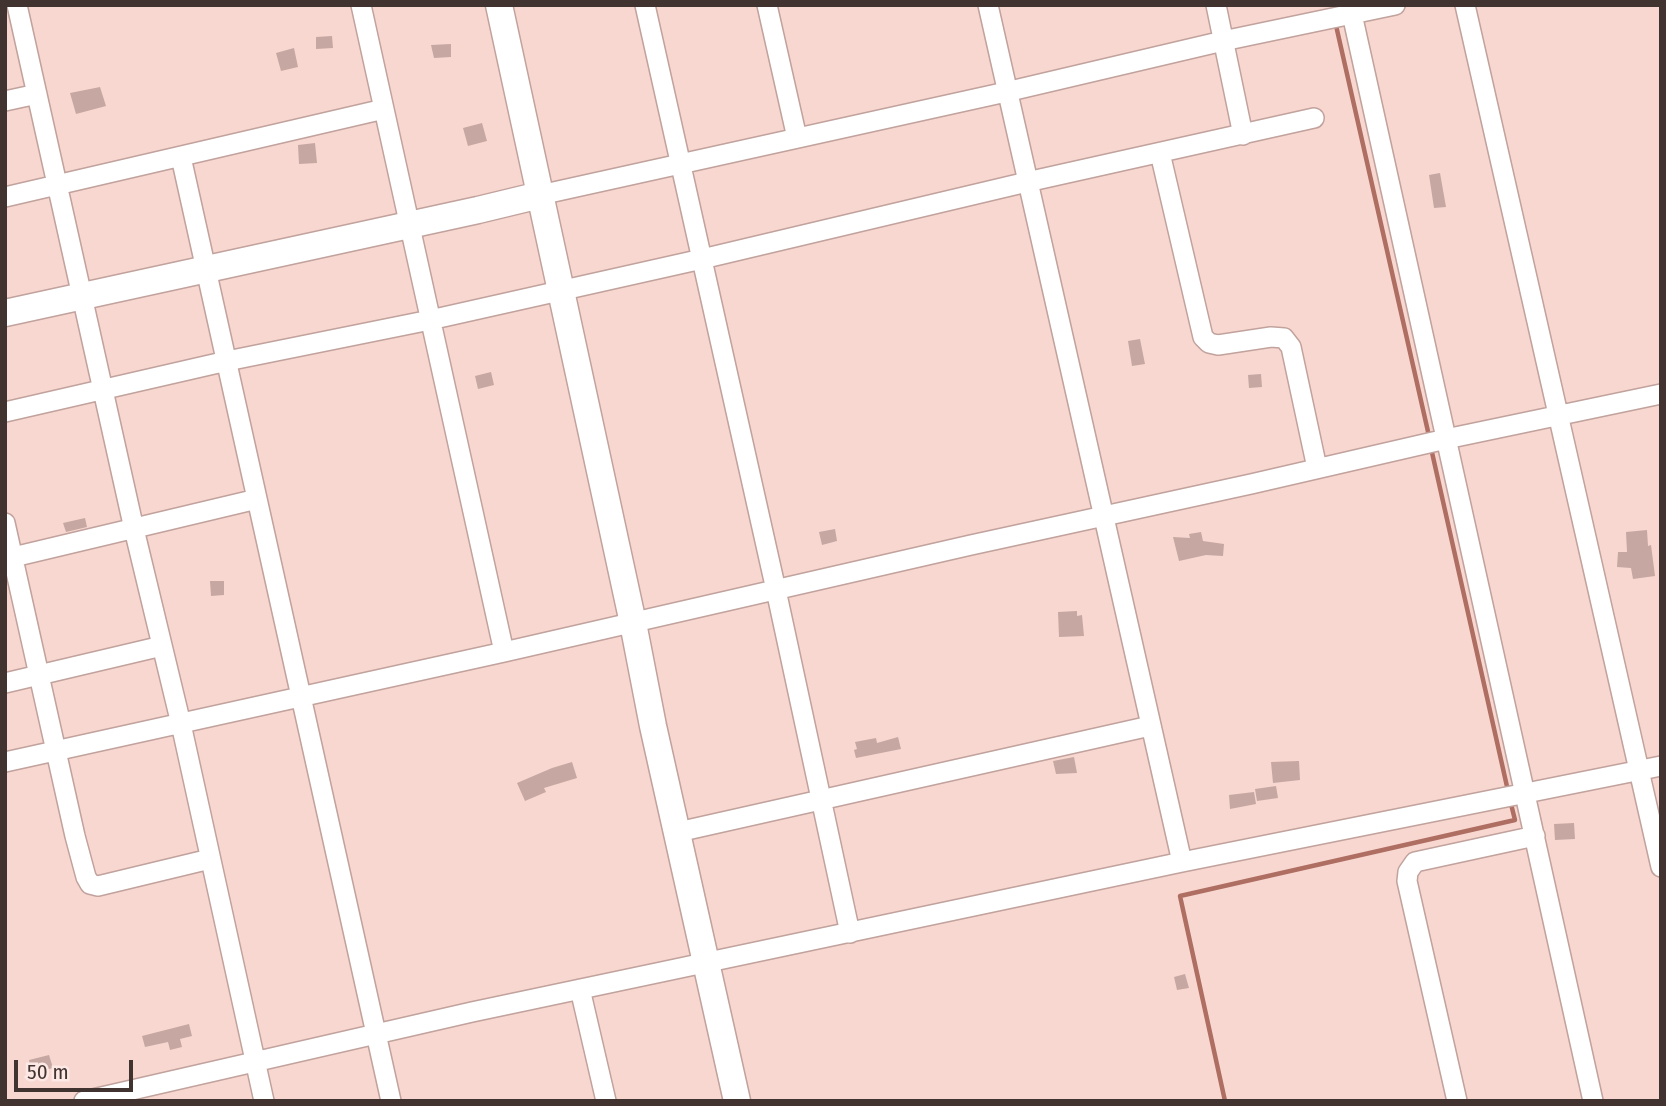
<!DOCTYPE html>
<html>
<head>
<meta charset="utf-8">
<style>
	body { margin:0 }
	#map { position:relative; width:1666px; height:1106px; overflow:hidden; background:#f8d7d1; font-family:"Fira Sans Condensed",sans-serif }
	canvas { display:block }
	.frame { position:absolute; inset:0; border:7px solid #403330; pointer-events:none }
	.scale { position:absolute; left:14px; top:1060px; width:119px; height:32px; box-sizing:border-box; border:4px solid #403330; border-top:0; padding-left:9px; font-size:21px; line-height:24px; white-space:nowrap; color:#403330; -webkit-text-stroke:5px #fce8e4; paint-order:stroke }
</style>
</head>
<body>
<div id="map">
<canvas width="1666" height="1106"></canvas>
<div class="frame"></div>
<div class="scale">50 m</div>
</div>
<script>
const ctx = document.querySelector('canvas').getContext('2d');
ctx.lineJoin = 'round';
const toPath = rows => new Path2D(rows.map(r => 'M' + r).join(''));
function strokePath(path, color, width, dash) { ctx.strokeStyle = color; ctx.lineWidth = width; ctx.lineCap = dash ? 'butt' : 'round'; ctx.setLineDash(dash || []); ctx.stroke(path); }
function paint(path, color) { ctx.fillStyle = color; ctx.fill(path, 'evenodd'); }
const stream = toPath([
	[1335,21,1429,436],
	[1431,448,1508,791],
	[1225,1101,1180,896,1515,820,1510,800]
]);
const building = toPath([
	[332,36,333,48,316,49,316,37],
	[451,44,451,57,434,58,431,45],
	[294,48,298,67,281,71,276,53],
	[100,87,106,106,76,114,70,93],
	[482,123,487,141,468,146,463,128],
	[315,143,317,163,299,164,298,145],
	[1440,173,1446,207,1434,208,1429,175],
	[1140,339,1145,364,1132,366,1128,341],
	[491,372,494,385,478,389,475,376],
	[1261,374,1262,387,1249,388,1248,375],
	[85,518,87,527,66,532,63,523],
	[835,529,837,541,822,545,819,532],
	[1647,530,1648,546,1651,545,1655,576,1633,579,1631,568,1617,567,1618,552,1627,552,1626,532],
	[1201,532,1203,541,1224,544,1223,556,1206,555,1179,561,1173,537,1190,538,1189,534],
	[210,581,224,581,224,595,211,596],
	[1077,611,1077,616,1082,615,1084,636,1059,637,1058,612],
	[898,737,901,749,856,758,854,750,857,749,855,742,876,738,877,743],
	[1074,757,1077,773,1056,774,1053,761],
	[1299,761,1300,780,1273,783,1271,762],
	[572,762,577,778,544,788,546,792,525,801,517,783,552,768],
	[1276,786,1278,798,1257,801,1255,789],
	[1254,792,1256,804,1230,809,1229,795],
	[1574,823,1575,839,1555,840,1554,824],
	[1185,974,1189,988,1177,990,1174,977],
	[189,1024,192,1036,180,1039,182,1047,170,1050,168,1042,145,1047,142,1036],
	[49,1055,53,1068,32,1073,29,1060]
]);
const street = toPath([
	[17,5,134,529,181,724,264,1101],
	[361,5,504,652],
	[645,5,776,590,850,933],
	[767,5,797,138],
	[988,5,1182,862],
	[1216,5,1243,135],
	[1350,5,1593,1101],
	[1465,5,1661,867],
	[5,101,37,94],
	[1160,153,1203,337,1209,343,1218,345,1271,337,1284,338,1291,347,1317,468],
	[181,157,391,1101],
	[540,195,1006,92,1223,41,1395,5],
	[5,197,384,109],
	[5,412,227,361,430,320,702,259,1027,182,1314,118],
	[5,523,75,836,86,877,90,884,98,886,210,859],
	[5,559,257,499],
	[5,683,162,646],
	[5,762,504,652,971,545,1251,484,1446,439,1661,394],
	[678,832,1150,726],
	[580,989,606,1101],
	[84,1101,472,1012,1182,862,1661,766],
	[1457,1101,1407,881,1408,872,1415,862,1535,836]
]);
const secondary = toPath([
	[499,5,633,623,653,726,737,1101],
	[5,313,478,210,540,195]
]);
strokePath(stream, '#ae6e62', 4.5);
paint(building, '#c6a7a1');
strokePath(street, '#c1a29c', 22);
strokePath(secondary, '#c1a29c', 29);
strokePath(street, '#fff', 19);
strokePath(secondary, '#fff', 26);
</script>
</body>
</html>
